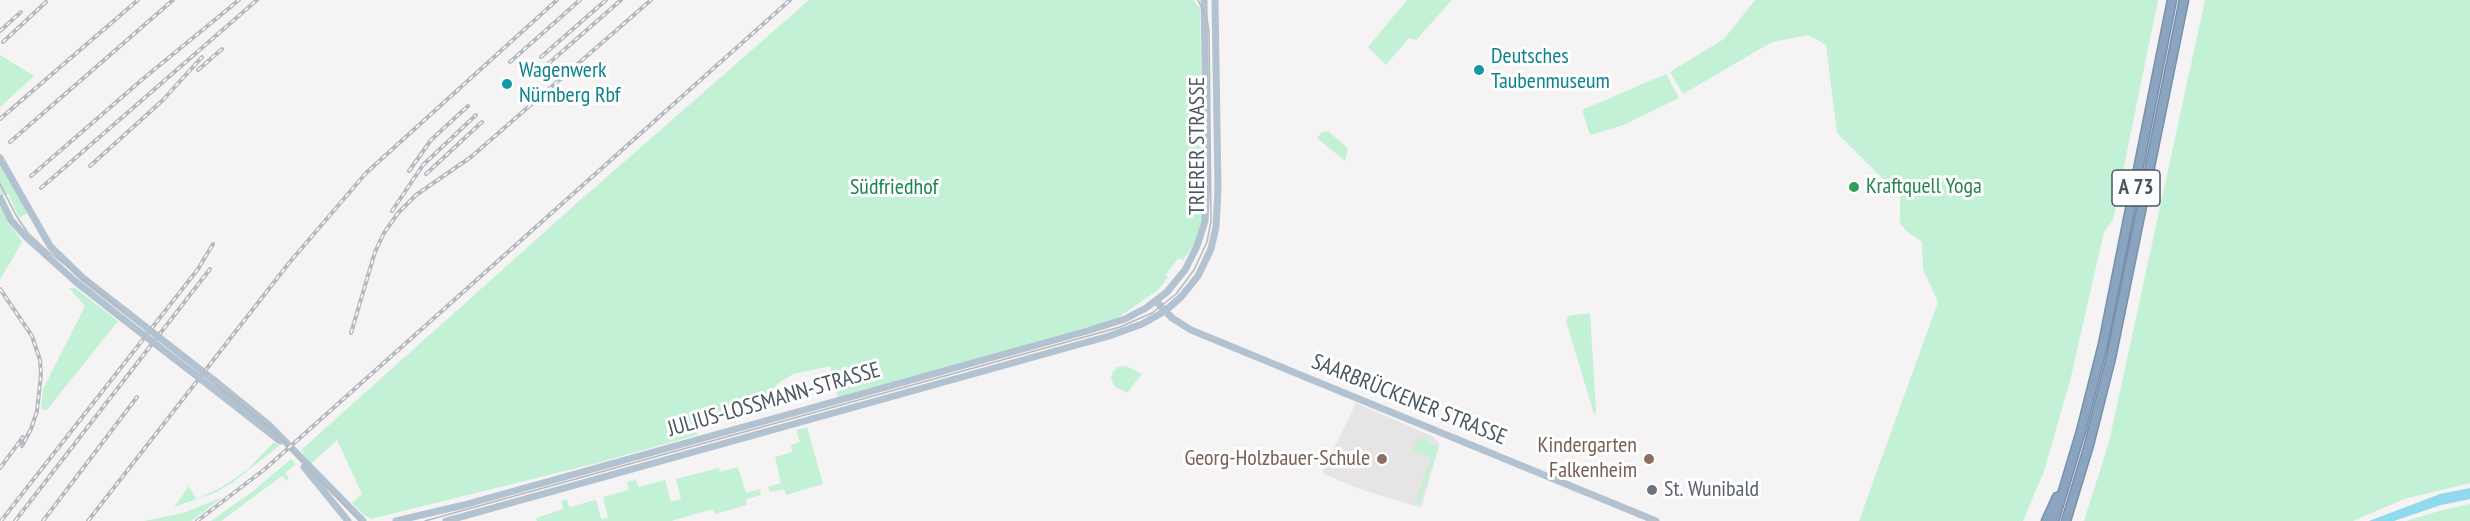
<!DOCTYPE html>
<html>
<head>
<meta charset="utf-8">
<style>
	body { margin:0 }
	canvas { display:block; background:#f5f3f3 }
</style>
</head>
<body>
<canvas width="2470" height="521"></canvas>
<script>
const ctx = document.querySelector('canvas').getContext('2d');
ctx.lineJoin = 'round';
function paint(path, color) { ctx.fillStyle = color; ctx.fill(path, 'evenodd'); }
const toPath = rows => new Path2D(rows.map(r => 'M' + r).join(''));
function strokePath(path, color, width, dash) { ctx.strokeStyle = color; ctx.lineWidth = width; ctx.lineCap = dash ? 'butt' : 'round'; ctx.setLineDash(dash || []); ctx.stroke(path); }
function drawText(font, color, halo, rows, align = 'center') {
  ctx.font = font + ' "PT Sans Narrow",sans-serif'; ctx.lineWidth = 6; ctx.setLineDash([]); ctx.textBaseline = 'middle'; ctx.strokeStyle = halo; ctx.fillStyle = color; for (const [text, x, y, turn = 0] of rows) {
    ctx.save(); ctx.translate(x, y); ctx.rotate((+turn || 0) * Math.PI / 180); ctx.textAlign = isNaN(turn) ? turn : align; if (halo) ctx.strokeText(text, 0, 0); ctx.fillText(text, 0, 0); ctx.restore();
  }
}
const education = toPath([
	[1356,403,1434,437,1440,444,1421,508,1354,487,1322,473]
]);
const green = toPath([
	[809,0,1193,0,1200,8,1203,215,1195,243,1183,260,1179,258,1166,274,1168,277,1158,290,1116,319,838,398,830,366,793,374,777,384,770,393,774,407,747,415,743,407,734,411,736,416,727,419,725,414,696,428,697,435,601,462,371,519,365,516,352,503,362,494,337,440,311,464,301,450,577,203],
	[1407,0,1452,0,1416,40,1409,38,1386,65,1368,47],
	[1755,0,2158,0,2113,220,2104,232,2070,381,2044,471,2023,521,1859,521,1938,302,1923,269,1922,242,1906,231,1900,223,1900,196,1837,133,1826,45,1808,35,1772,42,1683,94,1670,72,1724,39],
	[2205,0,2470,0,2470,483,2404,499,2353,521,2084,521,2109,442],
	[0,55,34,76,0,107],
	[1666,74,1679,98,1621,126,1590,135,1582,110],
	[1328,131,1348,148,1345,161,1317,138,1322,132],
	[0,162,28,213,19,218,8,194,2,196,0,192],
	[0,207,22,242,0,280],
	[69,288,75,288,118,321,46,411,41,408,43,389,85,306],
	[1590,313,1596,412,1594,414,1566,321,1568,316],
	[1126,366,1142,374,1127,393,1114,386,1111,378,1113,371,1118,367],
	[807,427,823,484,786,495,784,489,770,492,768,487,781,483,775,457,792,452,791,445,800,442,796,430],
	[1424,437,1428,438,1429,443,1438,447,1419,504,1415,503,1431,458,1413,451,1417,439,1421,440],
	[274,442,279,446,233,482,217,492,174,507,189,486,196,499,222,487,248,469],
	[291,459,296,464,285,473,289,478,287,481,282,476,221,521,211,521,253,491],
	[738,467,746,493,760,489,761,495,746,499,747,505,715,514,713,509,671,521,537,521,536,518,563,509,561,501,567,499,569,507,596,500,601,519,608,518,603,497,629,490,627,482,636,480,639,487,665,480,671,502,681,499,676,479,719,468,720,472],
	[223,497,191,521,144,521,183,513],
	[2470,504,2470,521,2406,521,2442,510]
]);
const water = toPath([
	[2470,488,2470,499,2441,505,2394,521,2369,521,2440,494]
]);
const major = toPath([
	[0,158,50,246,83,278,128,313],
	[0,198,11,220,27,238,76,282,123,319],
	[1156,301,1172,318,1191,330,1656,521],
	[215,381,269,425,363,521],
	[211,387,280,441],
	[304,467,348,521],
	[396,521,464,505,1087,331,1125,319,1146,308,1167,292,1185,270,1197,246,1205,221,1207,181,1204,0],
	[446,521,1109,336,1142,324,1165,311,1181,297,1198,276,1211,249,1216,227,1218,189,1215,0]
]);
const highway = toPath([
	[2046,521,2057,497],
	[2054,521,2081,431,2103,344,2172,0],
	[2066,521,2089,445,2111,358,2184,0]
]);
const tram = toPath([
	[0,184,17,217,28,233,44,248,272,429,360,521],
	[425,521,1081,338,1120,327,1152,313,1176,294,1194,270,1207,242,1211,221,1209,31,1207,19,1198,0]
]);
const rail = toPath([
	[0,31,21,12],
	[3,42,46,2],
	[541,57,606,0],
	[510,62,580,0],
	[548,64,621,0],
	[198,70,222,49],
	[0,119,138,0],
	[10,142,173,0],
	[90,166,162,101,202,57],
	[409,171,431,140,468,106],
	[426,174,482,122],
	[31,176,144,78,239,0],
	[41,188,257,0],
	[392,211,423,165,476,115],
	[0,289,32,336,40,360,41,374,37,411,31,429,22,446],
	[351,333,375,252,384,233,398,213,416,195,471,157,651,0],
	[0,468,23,437],
	[1,521,198,269,213,244],
	[15,521,210,269],
	[43,521,137,397],
	[88,521,289,263,366,173,557,0],
	[197,521,265,469,790,0]
]);
const majorBridge = toPath([
	[128,313,215,381],
	[123,319,211,387]
]);
const markers = [
	[1479,70,6,"#0f9aa8"],
	[507,84,6,"#0f9aa8"],
	[1854,187,6,"#2e9e5b"],
	[1382,459,6,"#8d6e63"],
	[1649,459,6,"#8d6e63"],
	[1652,490,6,"#6b7280"]
];
const shields = [
	[2136,188,48]
];
const shieldNames = [
	["A 73",2136,188]
];
const cultureNames = [
	["Deutsches",1491,57],
	["Taubenmuseum",1491,82],
	["Wagenwerk",519,71],
	["Nürnberg Rbf",519,96]
];
const streetNames = [
	["TRIERER STRASSE",1198,146,-90],
	["JULIUS-LOSSMANN-STRASSE",774,400,-16],
	["SAARBRÜCKENER STRASSE",1409,400,22]
];
const leisureNames = [
	["Kraftquell Yoga",1866,187]
];
const parkNames = [
	["Südfriedhof",894,188]
];
const educationNames = [
	["Kindergarten",1637,446],
	["Falkenheim",1637,471],
	["Georg-Holzbauer-Schule",1370,459]
];
const worshipNames = [
	["St. Wunibald",1664,490]
];
paint(education, '#e6e4e5');
paint(green, '#c3f1d5');
paint(water, '#90daee');
strokePath(highway, '#7690ad', 11);
strokePath(major, '#b3c2d1', 7);
strokePath(highway, '#8ba5c1', 8);
strokePath(tram, '#b5b8bd', 1.5);
strokePath(rail, '#b5b8bd', 4);
strokePath(rail, '#fff', 1.5, [4.5]);
strokePath(majorBridge, '#b3c2d1', 7);
for (const [x, y, r, color] of markers) { const dot = new Path2D(); dot.arc(x, y, r, 0, 2 * Math.PI); ctx.fillStyle = color; ctx.fill(dot); strokePath(dot, '#fff', 2); }
for (const [x, y, w] of shields) { const box = new Path2D(); box.roundRect(x - w / 2, y - 18, w, 36, 4.5); ctx.fillStyle = '#fff'; ctx.fill(box); strokePath(box, '#4a5661', 1.5); }
drawText('bold 21px', '#4a5661', null, shieldNames);
drawText('22px', '#0d838f', '#fff', cultureNames, 'left');
drawText('22px', '#4a5661', '#fff', streetNames);
drawText('22px', '#27864d', '#fff', leisureNames, 'left');
drawText('22px', '#17864f', '#fff', parkNames);
drawText('22px', '#785e54', '#fff', educationNames, 'right');
drawText('22px', '#5b616d', '#fff', worshipNames, 'left');
</script>
</body>
</html>
